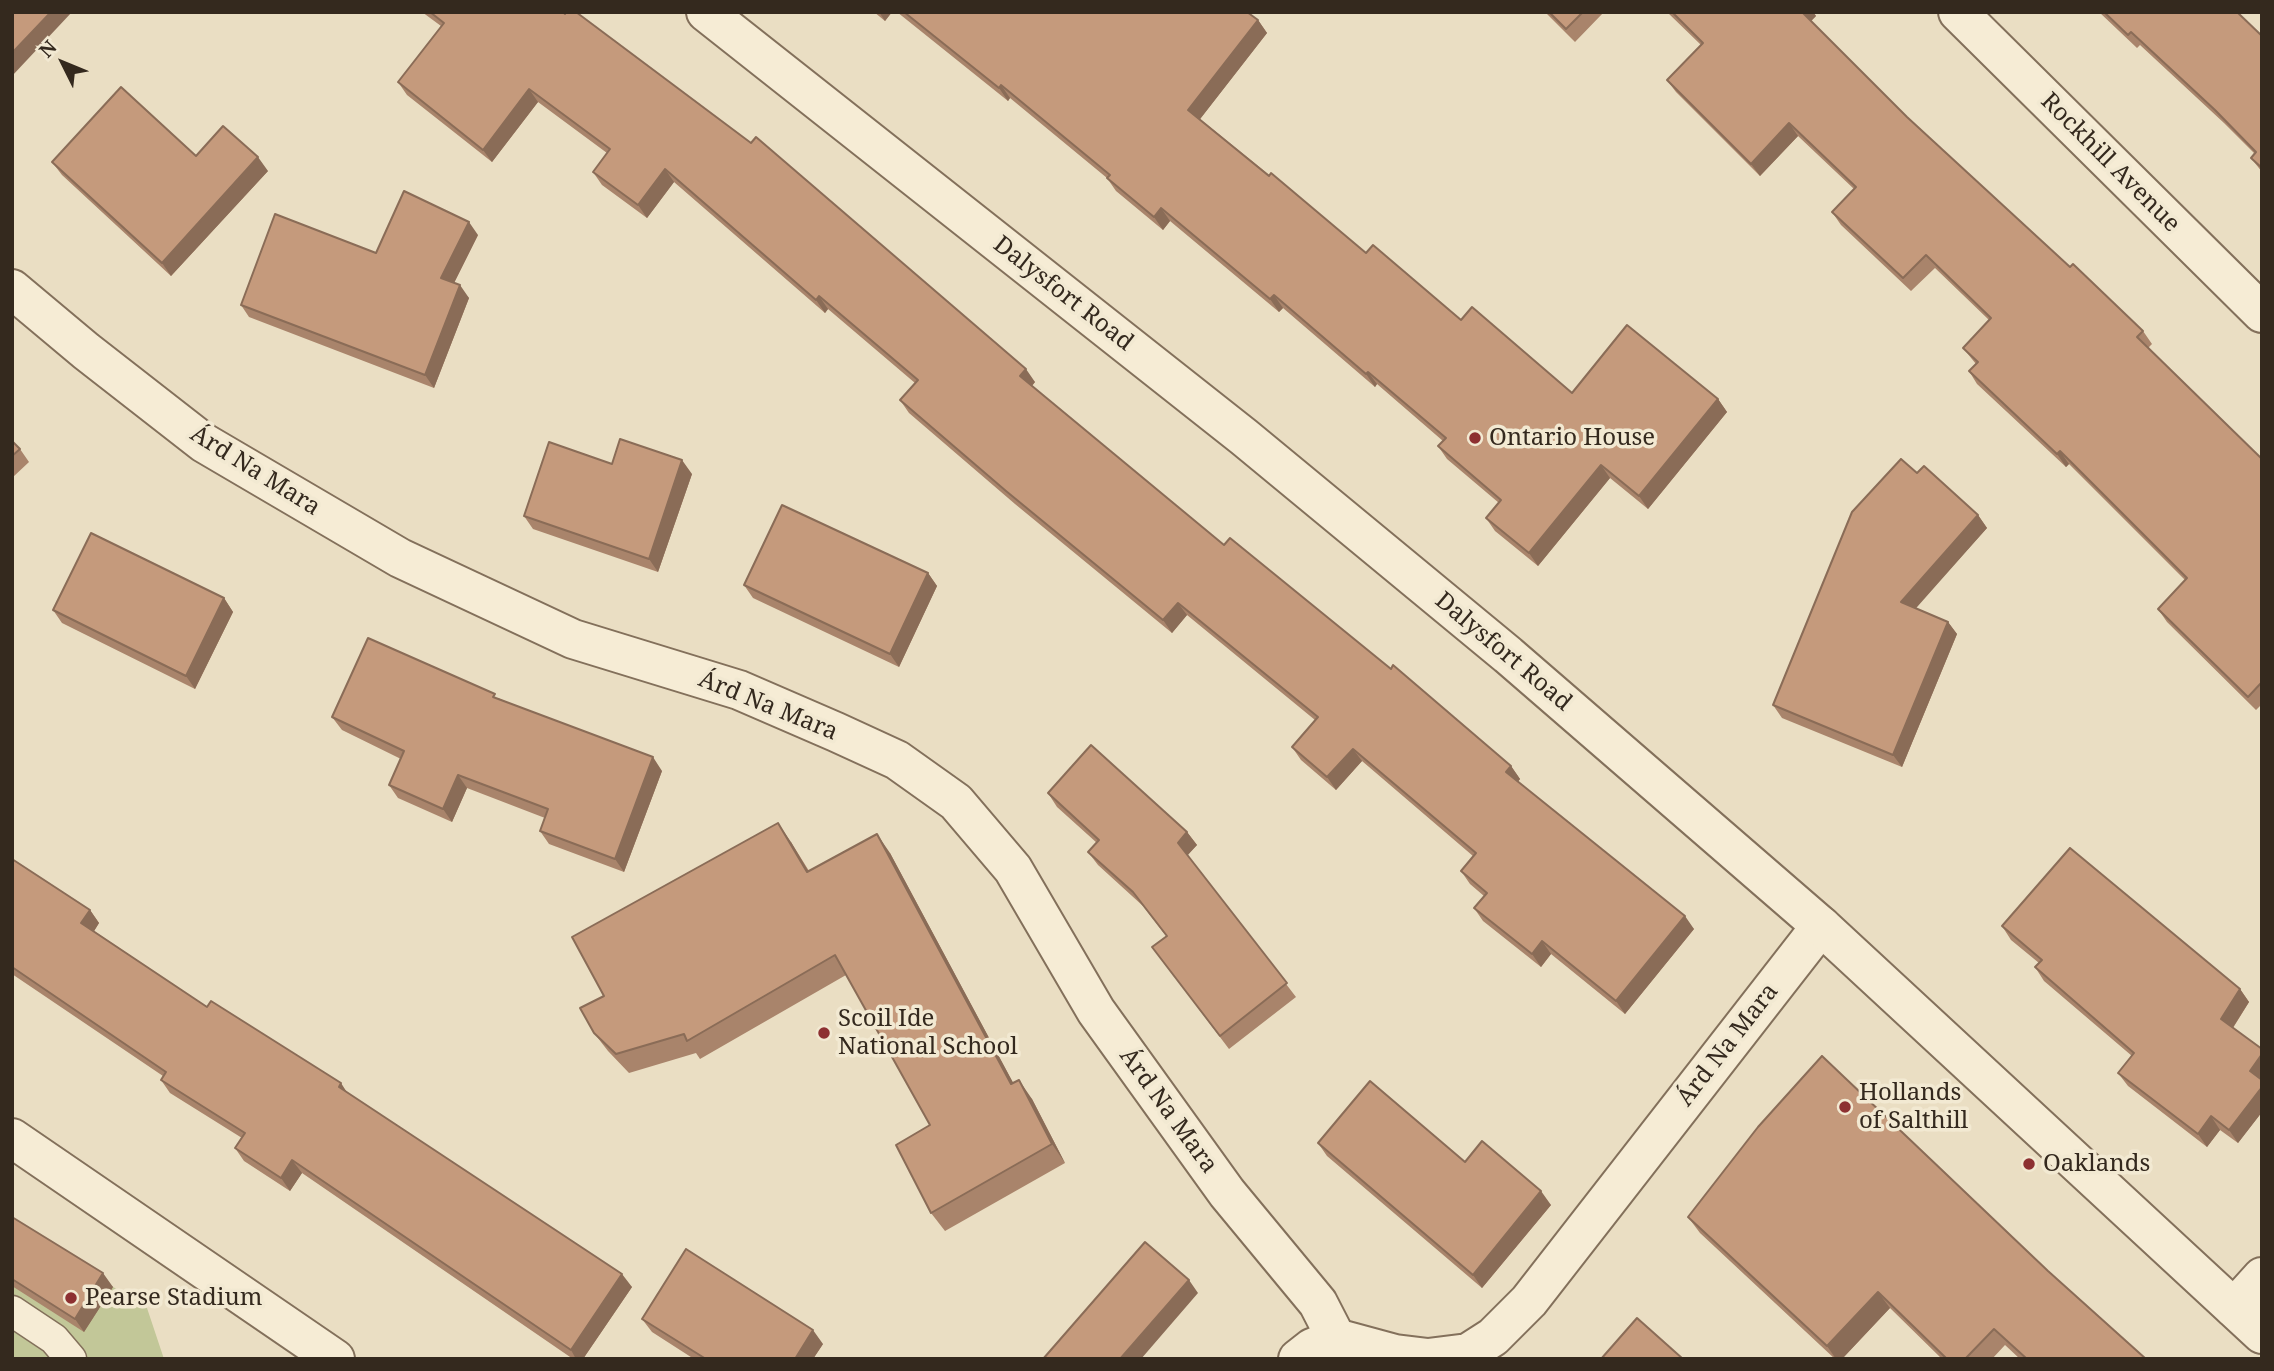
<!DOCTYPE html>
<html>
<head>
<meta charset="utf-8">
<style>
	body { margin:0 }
	#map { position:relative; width:2274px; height:1371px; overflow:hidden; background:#eadec3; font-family:"Noto Serif",serif }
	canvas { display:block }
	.frame { position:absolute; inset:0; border:14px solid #34291e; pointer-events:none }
	.north { position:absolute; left:28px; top:28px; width:70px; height:70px; -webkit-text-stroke:5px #f2e9d2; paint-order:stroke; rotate:313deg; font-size:19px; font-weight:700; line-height:28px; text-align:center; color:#34291e }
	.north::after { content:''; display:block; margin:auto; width:24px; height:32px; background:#34291e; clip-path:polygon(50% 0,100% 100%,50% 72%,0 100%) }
</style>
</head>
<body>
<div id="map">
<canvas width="2274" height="1371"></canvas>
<div class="frame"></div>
<div class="north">N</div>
</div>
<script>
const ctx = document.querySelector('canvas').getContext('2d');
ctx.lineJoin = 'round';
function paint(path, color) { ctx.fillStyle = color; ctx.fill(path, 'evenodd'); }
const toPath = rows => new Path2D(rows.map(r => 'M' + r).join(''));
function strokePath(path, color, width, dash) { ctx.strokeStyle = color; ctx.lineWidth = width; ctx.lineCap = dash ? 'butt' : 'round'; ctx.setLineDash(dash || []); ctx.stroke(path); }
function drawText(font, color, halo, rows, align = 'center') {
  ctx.font = font + ' "Noto Serif",serif'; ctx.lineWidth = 7; ctx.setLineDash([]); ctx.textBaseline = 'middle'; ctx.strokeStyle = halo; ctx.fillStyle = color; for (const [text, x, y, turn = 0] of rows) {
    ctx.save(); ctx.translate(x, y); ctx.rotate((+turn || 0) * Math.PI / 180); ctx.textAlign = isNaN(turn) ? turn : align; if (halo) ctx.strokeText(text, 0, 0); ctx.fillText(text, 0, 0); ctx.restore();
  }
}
const green = toPath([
	[12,1224,147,1308,164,1359,12,1359]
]);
const service = toPath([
	[12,1311,54,1339,71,1359]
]);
const minor = toPath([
	[1958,12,2262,313],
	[12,289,86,351,204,443,400,558,573,639,739,690,836,732,897,760,956,802,1013,869,1096,1011,1227,1193,1318,1303,1336,1338],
	[2234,1308,2262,1277],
	[1298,1359,1312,1348,1336,1338,1395,1354,1428,1358,1468,1353,1493,1337,1529,1301,1821,926]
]);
const tertiary = toPath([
	[706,12,1244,437,1508,655,1821,926,2262,1334],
	[12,1138,335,1359]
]);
const wall = toPath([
	[422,12,563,12,1035,382,1032,386,1224,545,1511,766,1520,779,1518,782,1694,929,1625,1014,1551,954,1541,967,1483,921,1474,908,1484,896,1470,884,1461,871,1473,856,1362,761,1336,790,1301,760,1292,747,1315,720,1187,615,1172,633,1015,504,909,413,900,400,915,383,828,309,825,313,674,182,647,218,602,185,593,172,607,153,538,102,492,162,407,95,398,82,441,26],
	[874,12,892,12,885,21],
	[897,12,1247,12,1258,20,1267,33,1200,119,1366,253,1461,320,1572,393,1718,399,1727,412,1648,509,1610,478,1538,566,1495,531,1486,518,1499,503,1447,459,1438,446,1443,441,1377,384,1375,387,1283,308,1279,312,1170,221,1163,230,1116,191,1107,178,1010,98,1008,101],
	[1545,12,1604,12,1575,42],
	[1667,12,1813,12,1816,16,1811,21,1907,117,2070,267,2143,331,2152,344,2148,348,2262,459,2262,704,2256,710,2167,622,2158,609,2185,580,2069,464,2066,467,1977,384,1969,371,1976,364,1963,348,1989,320,1935,268,1911,291,1841,225,1832,212,1854,189,1798,136,1760,176,1676,92,1667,80,1701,45],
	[2099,12,2237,12,2262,36,2262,172,2251,158,2255,154,2224,123,2140,45,2137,48],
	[196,156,268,171,171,276,62,175,52,162],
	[478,235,454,283,469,298,434,388,249,317,241,305,376,253],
	[12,441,20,449,29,462,12,478],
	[612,464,692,474,658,572,533,529,524,516],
	[1917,473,1978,515,1987,528,1915,608,1948,622,1957,634,1902,767,1782,718,1773,705],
	[928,573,937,586,899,667,753,598,744,585],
	[224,598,233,612,195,689,62,623,53,610],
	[498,698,662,771,624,872,549,844,540,831,545,818,467,788,452,822,398,798,389,785,401,759,342,730,332,717],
	[1048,793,1187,832,1197,845,1187,855,1296,997,1229,1049,1152,947,1166,936,1143,906,1098,865,1088,852,1097,843,1057,807],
	[791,842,809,871,890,853,1013,1083,1032,1099,1065,1163,945,1231,931,1213,930,1125,846,975,700,1059,696,1053,629,1073,608,1051,594,1033,604,996],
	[12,859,90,910,99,923,94,931,207,1007,348,1093,632,1287,583,1359,573,1359,302,1173,290,1191,244,1161,235,1148,242,1138,170,1093,161,1080,163,1076,12,974],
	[2002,926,2240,989,2249,1002,2233,1028,2262,1049,2262,1112,2238,1143,2220,1130,2207,1147,2128,1086,2118,1073,2132,1056,2044,981,2035,967,2039,963,2011,940],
	[1318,1143,1465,1162,1551,1205,1482,1288,1327,1156],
	[12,1217,113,1287,84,1332,12,1286],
	[1688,1217,2048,1271,2146,1359,2020,1359,2005,1345,1992,1359,1942,1359,1890,1308,1842,1359,1835,1359,1700,1233],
	[642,1319,823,1344,813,1359,694,1359,652,1332]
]);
const shadedWall = toPath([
	[51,12,72,12,12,76,12,53],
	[879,12,892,12,885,21],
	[1802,12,1813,12,1816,16,1809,23],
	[1258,20,1267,33,1197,123,1188,110],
	[1001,85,1010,98,1008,101,999,88],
	[529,89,538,102,492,162,483,150],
	[1789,123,1798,136,1760,176,1751,164],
	[258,157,268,171,171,276,162,263],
	[665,169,674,182,647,218,638,205],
	[1161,208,1170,221,1163,230,1154,217],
	[469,222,478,235,450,291,441,278],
	[460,285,469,298,434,388,425,375],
	[1274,295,1283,308,1279,312,1270,299],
	[819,296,828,309,825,313,816,300],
	[1026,369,1035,382,1029,389,1020,376],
	[1368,372,1377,384,1375,387,1366,374],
	[1718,399,1727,412,1648,509,1639,496],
	[2060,451,2069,464,2066,467,2057,454],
	[682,460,692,474,658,572,649,559],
	[1601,465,1610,478,1538,566,1529,553],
	[1978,515,1987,528,1910,615,1901,602],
	[928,573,937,586,899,667,890,654],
	[224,598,233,612,195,689,186,676],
	[1178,603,1187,615,1172,633,1163,620],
	[1948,622,1957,634,1902,767,1893,755],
	[1353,749,1362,761,1336,790,1327,777],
	[653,757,662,771,624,872,615,859],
	[1511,766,1520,779,1515,785,1506,772],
	[458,775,467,788,452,822,443,809],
	[778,823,791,842,820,891,807,872],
	[1187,832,1197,845,1187,856,1178,843],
	[877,834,890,853,1024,1103,1011,1084],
	[90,910,99,923,91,936,81,923],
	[1685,916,1694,929,1625,1014,1616,1001],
	[1542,941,1551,954,1541,967,1532,954],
	[2240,989,2249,1002,2230,1032,2221,1019],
	[2262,1054,2262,1080,2250,1071],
	[1019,1080,1032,1099,1065,1163,1052,1144],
	[341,1083,350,1097,339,1087],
	[2262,1087,2262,1112,2238,1143,2229,1130],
	[2211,1116,2220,1130,2207,1147,2198,1134],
	[292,1160,302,1173,290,1191,281,1178],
	[1541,1191,1551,1205,1482,1288,1473,1275],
	[103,1273,113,1287,84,1332,75,1319],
	[622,1274,632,1287,583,1359,576,1359,571,1350],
	[1189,1280,1198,1293,1141,1359,1120,1359],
	[1878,1292,1890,1308,1842,1359,1836,1359,1827,1346],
	[813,1330,823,1344,813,1359,795,1359]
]);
const building = toPath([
	[12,12,51,12,12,53,12,12],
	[430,12,563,12,565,14,566,12,576,12,751,143,756,137,1026,369,1020,376,1224,545,1230,538,1391,669,1393,665,1511,766,1506,772,1685,916,1616,1001,1542,941,1532,954,1474,908,1487,893,1461,871,1476,853,1353,749,1327,777,1292,747,1318,717,1178,603,1163,620,1006,491,900,400,918,380,819,296,816,300,665,169,638,205,593,172,610,149,529,89,483,150,398,82,444,23,430,12],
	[904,12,1247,12,1258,20,1188,110,1269,176,1271,173,1366,253,1373,245,1461,320,1472,307,1572,393,1627,325,1718,399,1639,496,1601,465,1529,553,1486,518,1501,500,1438,446,1446,438,1368,372,1366,374,1274,295,1270,299,1161,208,1154,217,1107,178,1110,175,1001,85,999,88,904,12],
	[1549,12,1583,12,1566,29,1549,12],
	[1672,12,1802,12,1907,117,2070,267,2073,264,2143,331,2137,337,2262,459,2262,682,2248,697,2158,609,2187,578,2060,451,2057,454,1969,371,1978,362,1963,348,1991,318,1926,255,1903,278,1832,212,1856,187,1789,123,1751,164,1667,80,1703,43,1672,12],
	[2104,12,2237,12,2262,36,2262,168,2251,158,2256,152,2215,110,2131,32,2128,35,2104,12],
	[121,87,196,156,223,126,258,157,162,263,52,162,121,87],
	[404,191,469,222,441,278,460,285,425,375,241,305,275,214,376,253,404,191],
	[620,439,682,460,649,559,524,516,549,442,612,464,620,439],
	[12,441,20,449,12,456,12,441],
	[1901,459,1917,473,1924,466,1978,515,1901,602,1948,622,1893,755,1773,705,1852,512,1901,459],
	[782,505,928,573,890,654,744,585,782,505],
	[91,533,224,598,186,676,53,610,91,533],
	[368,638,495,694,493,697,653,757,615,859,540,831,548,809,458,775,443,809,389,785,404,751,332,717,368,638],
	[1091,745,1187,832,1178,843,1287,983,1220,1036,1152,947,1167,936,1133,892,1088,852,1099,840,1048,793,1091,745],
	[778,823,807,872,877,834,1011,1084,1019,1080,1052,1144,931,1213,896,1145,930,1125,835,955,687,1041,684,1034,616,1054,594,1033,580,1008,604,996,572,937,778,823],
	[2070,848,2240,989,2221,1019,2262,1049,2262,1054,2250,1071,2262,1080,2262,1087,2229,1130,2211,1116,2198,1134,2118,1073,2134,1053,2035,967,2042,960,2002,926,2070,848],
	[12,859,90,910,81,923,207,1007,211,1001,341,1083,339,1087,622,1274,571,1350,292,1160,281,1178,235,1148,245,1133,161,1080,166,1072,12,967,12,859],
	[1822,1056,2048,1271,2146,1359,2027,1359,1994,1329,1965,1359,1947,1359,1878,1292,1827,1346,1688,1217,1758,1127,1822,1056],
	[1370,1081,1465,1162,1482,1141,1541,1191,1473,1275,1318,1143,1370,1081],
	[12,1217,103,1273,75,1319,12,1279,12,1217],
	[1145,1242,1189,1280,1120,1359,1043,1359,1145,1242],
	[686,1249,813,1330,795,1359,706,1359,642,1319,686,1249],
	[1637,1318,1683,1359,1601,1359,1637,1318]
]);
const markers = [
	[1475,438,7,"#8d3031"],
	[824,1033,7,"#8d3031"],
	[1845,1107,7,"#8d3031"],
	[2029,1164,7,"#8d3031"],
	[71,1298,7,"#8d3031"]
];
const streetNames = [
	["Rockhill Avenue",2110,163,45],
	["Dalysfort Road",1063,294,38],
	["Árd Na Mara",255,471,32],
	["Dalysfort Road",1503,652,40],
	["Árd Na Mara",768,706,22],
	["Árd Na Mara",1728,1045,-52],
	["Árd Na Mara",1168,1111,54]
];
const poiNames = [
	["Ontario House",1489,438],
	["Scoil Ide",838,1019],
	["National School",838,1047],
	["Hollands",1859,1093],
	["of Salthill",1859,1121],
	["Oaklands",2043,1164],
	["Pearse Stadium",85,1298]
];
paint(green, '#c2c798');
strokePath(service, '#83705b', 33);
strokePath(minor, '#83705b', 42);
strokePath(tertiary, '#83705b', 42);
strokePath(service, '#f6ecd5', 30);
strokePath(minor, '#f6ecd5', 38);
strokePath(tertiary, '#f6ecd5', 38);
paint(wall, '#a9846b');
paint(shadedWall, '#8a6c57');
paint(building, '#c59a7c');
strokePath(building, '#8a6c57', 2);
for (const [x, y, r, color] of markers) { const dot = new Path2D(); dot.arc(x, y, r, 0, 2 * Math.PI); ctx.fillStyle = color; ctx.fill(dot); strokePath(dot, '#f2e9d2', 2.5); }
drawText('24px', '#34291e', '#f2e9d2', streetNames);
drawText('24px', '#34291e', '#f2e9d2', poiNames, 'left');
</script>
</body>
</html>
